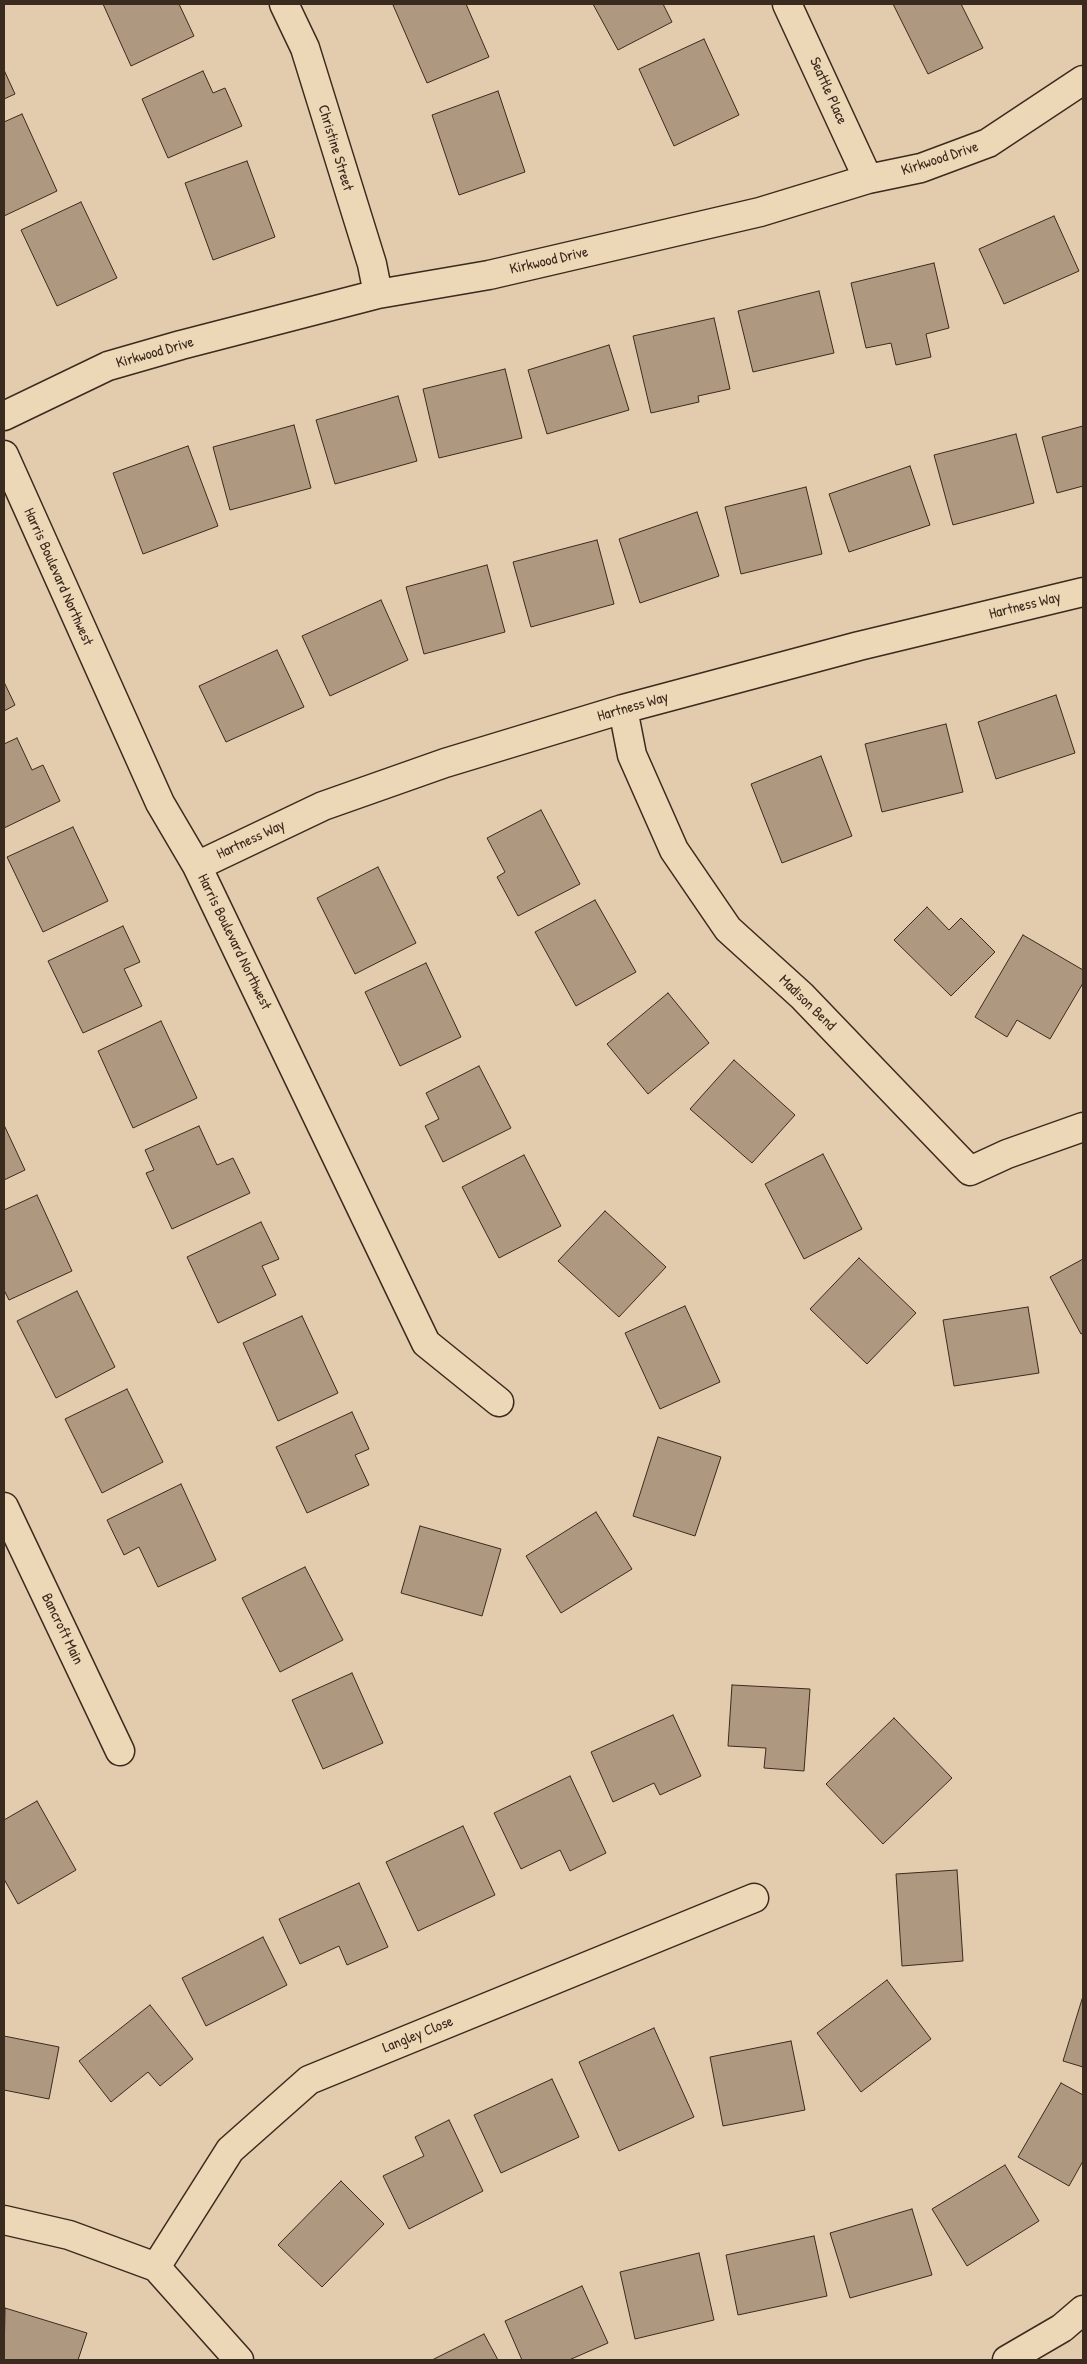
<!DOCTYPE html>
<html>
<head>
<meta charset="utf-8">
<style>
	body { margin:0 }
	#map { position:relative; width:1087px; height:2364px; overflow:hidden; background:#e2ccad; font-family:"Patrick Hand",sans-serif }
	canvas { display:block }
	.frame { position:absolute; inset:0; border:5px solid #3b2a1e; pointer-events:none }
</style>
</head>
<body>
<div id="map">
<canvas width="1087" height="2364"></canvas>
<div class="frame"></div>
</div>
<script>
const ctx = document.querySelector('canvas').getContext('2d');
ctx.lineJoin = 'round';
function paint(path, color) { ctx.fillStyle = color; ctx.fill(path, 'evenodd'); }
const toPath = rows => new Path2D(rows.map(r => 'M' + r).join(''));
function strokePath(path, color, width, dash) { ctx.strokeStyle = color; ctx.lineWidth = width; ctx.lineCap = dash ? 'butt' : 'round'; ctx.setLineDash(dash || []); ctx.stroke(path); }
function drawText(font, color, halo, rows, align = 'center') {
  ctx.font = font + ' "Patrick Hand",sans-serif'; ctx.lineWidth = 5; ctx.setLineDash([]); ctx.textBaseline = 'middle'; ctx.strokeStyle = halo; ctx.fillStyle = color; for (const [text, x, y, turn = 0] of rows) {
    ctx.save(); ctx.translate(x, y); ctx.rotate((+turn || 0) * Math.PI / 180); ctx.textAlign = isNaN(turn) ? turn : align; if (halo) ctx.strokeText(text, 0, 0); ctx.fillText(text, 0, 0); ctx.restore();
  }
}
const building = toPath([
	[103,4,179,4,194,36,131,66,103,4],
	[396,4,466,4,489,57,427,83,393,5,396,4],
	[593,4,663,4,672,22,618,50,593,4],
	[893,4,961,4,983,48,928,74,893,4],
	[704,39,739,115,674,146,639,69,704,39],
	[4,70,15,94,4,99,4,70],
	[203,71,213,93,225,88,242,126,168,158,142,99,203,71],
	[498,91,525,172,459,195,432,115,498,91],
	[22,114,57,191,4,216,4,122,22,114],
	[247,161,275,237,213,260,185,183,247,161],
	[81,202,117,278,57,306,21,230,81,202],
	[1054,216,1079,271,1004,304,979,249,1054,216],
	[934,263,949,328,926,334,931,357,896,365,891,343,866,348,851,283,934,263],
	[819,291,834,353,753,372,738,311,819,291],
	[714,318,730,389,698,396,699,402,651,413,633,336,714,318],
	[609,345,629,410,547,434,528,370,609,345],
	[505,369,522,438,439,458,423,389,505,369],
	[398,396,417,461,335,484,316,420,398,396],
	[294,425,311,488,230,510,213,447,294,425],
	[1083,426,1083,486,1057,493,1042,437,1083,426],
	[1016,434,1034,503,953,525,934,455,1016,434],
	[188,446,218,526,143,554,113,473,188,446],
	[910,466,930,525,849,552,829,494,910,466],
	[806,487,822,554,741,574,725,507,806,487],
	[697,512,719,576,640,603,619,539,697,512],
	[597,540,614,604,531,627,513,562,597,540],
	[487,565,505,632,424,654,406,587,487,565],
	[381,600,408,660,330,696,302,636,381,600],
	[277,650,304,707,226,742,199,686,277,650],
	[4,682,15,705,4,711,4,682],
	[1056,695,1075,753,996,779,978,722,1056,695],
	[946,724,963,792,882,812,865,744,946,724],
	[17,738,32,770,43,765,60,801,4,828,4,744,17,738],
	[821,756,852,836,782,863,751,784,821,756],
	[541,810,580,884,518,916,497,877,505,872,487,838,541,810],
	[73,827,108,901,43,932,7,857,73,827],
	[378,867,416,943,355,974,317,898,378,867],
	[595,900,636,972,576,1006,535,932,595,900],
	[927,907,949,930,961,918,995,952,951,996,894,940,927,907],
	[123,926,140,962,124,969,142,1006,83,1033,48,961,123,926],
	[1023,935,1083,970,1083,983,1050,1039,1017,1020,1007,1037,975,1017,1023,935],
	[426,963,461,1037,400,1066,365,992,426,963],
	[668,993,709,1043,648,1094,607,1044,668,993],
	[161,1021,197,1098,133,1128,98,1051,161,1021],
	[734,1060,795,1115,752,1163,690,1109,734,1060],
	[479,1066,511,1128,443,1162,425,1126,439,1119,426,1093,479,1066],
	[4,1125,25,1170,4,1180,4,1125],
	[199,1126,217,1165,233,1158,250,1193,172,1229,146,1173,154,1170,145,1150,199,1126],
	[823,1154,862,1229,804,1259,765,1184,823,1154],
	[524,1155,561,1226,499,1258,462,1187,524,1155],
	[37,1195,72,1271,9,1300,4,1290,4,1210,37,1195],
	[605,1211,666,1267,619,1317,558,1261,605,1211],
	[261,1222,279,1259,262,1266,276,1295,218,1323,187,1257,261,1222],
	[859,1258,916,1313,867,1364,810,1309,859,1258],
	[1083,1259,1083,1333,1081,1334,1050,1277,1083,1259],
	[77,1291,115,1367,56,1398,17,1321,77,1291],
	[685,1306,720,1382,660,1409,625,1333,685,1306],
	[1028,1307,1039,1373,954,1386,943,1320,1028,1307],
	[302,1316,338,1393,278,1421,243,1343,302,1316],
	[127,1389,163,1462,102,1493,65,1419,127,1389],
	[352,1412,369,1449,355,1455,369,1485,307,1513,276,1447,352,1412],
	[658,1437,721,1457,695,1536,633,1516,658,1437],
	[181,1484,216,1560,158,1587,139,1547,124,1555,107,1520,181,1484],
	[596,1512,632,1569,561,1613,526,1556,596,1512],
	[420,1526,501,1549,482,1616,401,1593,420,1526],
	[305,1567,343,1640,280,1672,242,1598,305,1567],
	[352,1673,383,1743,323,1769,292,1700,352,1673],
	[732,1685,810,1689,804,1771,764,1768,766,1748,728,1746,732,1685],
	[673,1715,701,1776,660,1795,654,1783,613,1802,591,1752,673,1715],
	[894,1718,952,1778,883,1844,826,1784,894,1718],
	[570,1776,606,1853,570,1871,560,1850,521,1869,494,1813,570,1776],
	[37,1801,76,1870,18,1904,4,1879,4,1820,37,1801],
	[463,1826,495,1895,418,1931,386,1862,463,1826],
	[957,1870,963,1961,902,1966,896,1874,957,1870],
	[359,1883,388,1947,347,1965,339,1946,300,1964,279,1919,359,1883],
	[263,1937,287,1985,206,2026,182,1978,263,1937],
	[887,1980,931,2039,861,2092,817,2033,887,1980],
	[1083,1996,1083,2067,1063,2061,1083,1996],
	[150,2005,193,2059,160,2086,148,2072,111,2102,79,2061,150,2005],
	[654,2028,694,2117,619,2151,579,2062,654,2028],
	[4,2036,59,2047,49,2099,4,2090,4,2036],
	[791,2041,805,2110,723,2126,710,2057,791,2041],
	[552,2079,579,2137,501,2173,474,2115,552,2079],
	[1061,2083,1083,2095,1083,2161,1069,2186,1018,2157,1061,2083],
	[449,2120,483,2191,409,2229,383,2176,424,2156,415,2137,449,2120],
	[1005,2165,1039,2221,967,2266,932,2209,1005,2165],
	[341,2181,384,2224,322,2287,278,2245,341,2181],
	[912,2209,932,2275,850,2298,830,2233,912,2209],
	[814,2236,827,2296,738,2315,726,2255,814,2236],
	[699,2253,714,2320,635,2339,620,2272,699,2253],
	[582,2286,608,2343,569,2360,522,2360,505,2321,582,2286],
	[5,2308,87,2333,78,2360,4,2360,5,2308],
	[484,2334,498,2360,432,2360,484,2334]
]);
const minor = toPath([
	[284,4,305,48,372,264,378,294],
	[787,4,868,179],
	[4,416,108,366,181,345,378,294,489,275,760,212,868,179,921,168,988,143,1083,80],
	[4,455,160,803,197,866,426,1343,499,1402],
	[623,709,632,755,674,850,728,929,802,996,970,1171,1007,1154,1083,1127],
	[197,866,323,806,445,763,623,709,859,646,1083,592],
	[4,1507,120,1751],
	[4,2220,69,2235,156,2267,239,2360],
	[156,2267,230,2150,309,2080,754,1898],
	[1007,2360,1062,2328,1083,2310]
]);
const streetNames = [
	["Seattle Place",828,91,66],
	["Christine Street",335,148,73],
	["Kirkwood Drive",940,159,-18],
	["Kirkwood Drive",549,261,-13],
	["Kirkwood Drive",155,353,-16],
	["Harris Boulevard Northwest",58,577,66],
	["Hartness Way",1025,606,-14],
	["Hartness Way",633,707,-16],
	["Hartness Way",251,840,-25],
	["Harris Boulevard Northwest",234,942,64],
	["Madison Bend",807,1003,44],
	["Bancroft Main",62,1629,64],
	["Langley Close",418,2035,-22]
];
paint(building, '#ae9980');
strokePath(building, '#3b2a1e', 1);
strokePath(minor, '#3b2a1e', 31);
strokePath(minor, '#ecd7b6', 28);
drawText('15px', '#3b2a1e', '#ecd7b6', streetNames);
</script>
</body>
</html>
